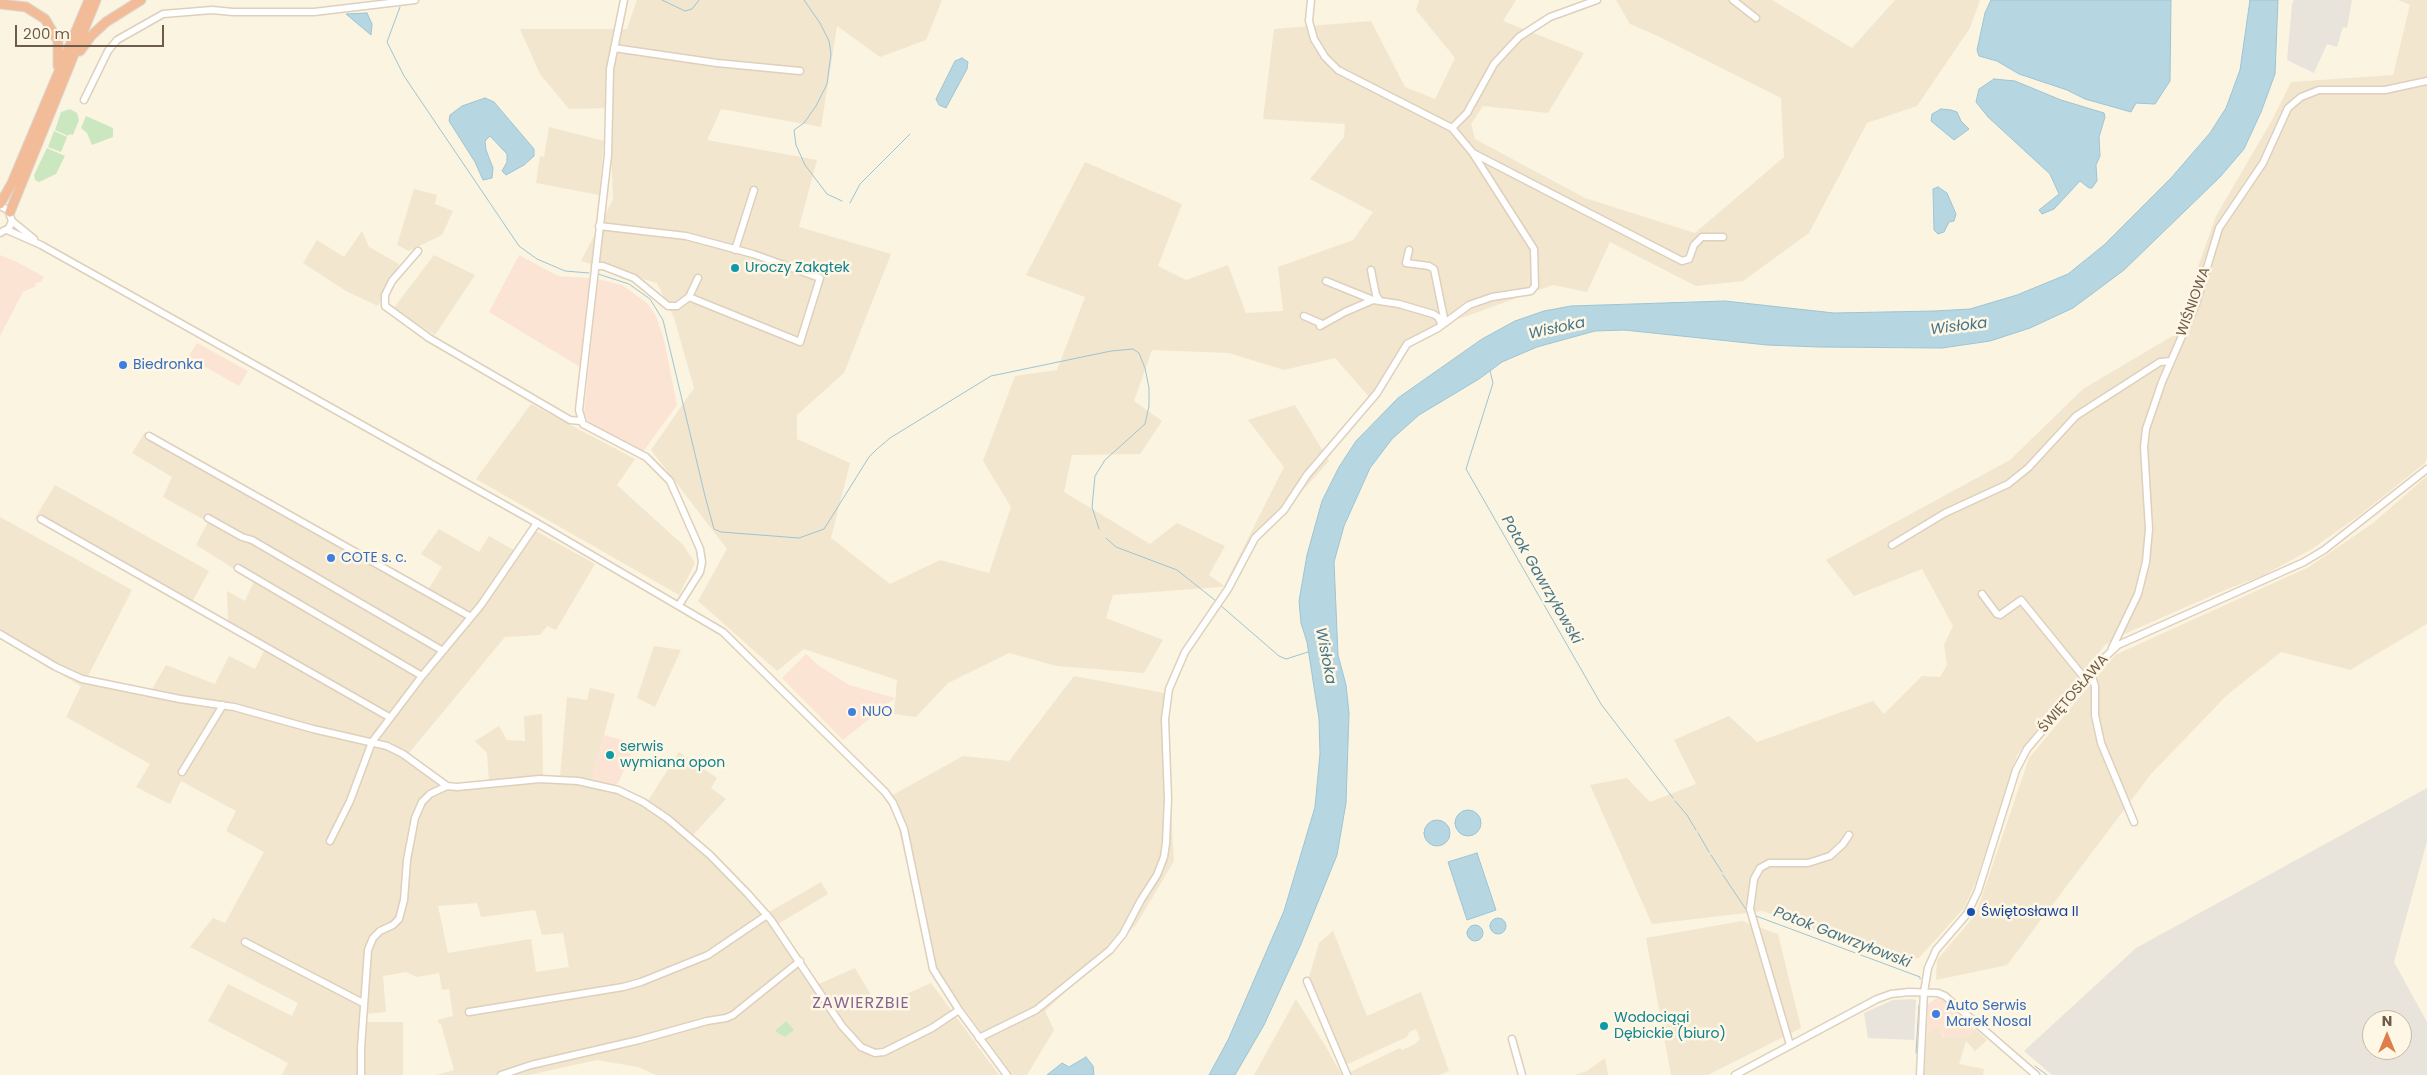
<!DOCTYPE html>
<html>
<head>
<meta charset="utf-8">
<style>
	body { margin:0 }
	#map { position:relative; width:2427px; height:1075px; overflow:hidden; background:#fbf4e0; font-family:Poppins,sans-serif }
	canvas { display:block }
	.north { position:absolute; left:2362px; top:1010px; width:50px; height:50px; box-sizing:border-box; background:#fef7e5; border:1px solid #c5b9a7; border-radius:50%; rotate:0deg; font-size:14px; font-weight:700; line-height:20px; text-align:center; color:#6f5b49 }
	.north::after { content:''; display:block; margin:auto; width:18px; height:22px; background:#df7e4a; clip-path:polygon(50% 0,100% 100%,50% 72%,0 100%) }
	.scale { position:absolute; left:15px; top:25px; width:149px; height:22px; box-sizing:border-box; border:2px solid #6f5b49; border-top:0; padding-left:6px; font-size:15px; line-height:18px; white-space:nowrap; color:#6f5b49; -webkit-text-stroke:4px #fef7e5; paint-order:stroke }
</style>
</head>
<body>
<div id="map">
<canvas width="2427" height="1075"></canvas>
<div class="north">N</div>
<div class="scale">200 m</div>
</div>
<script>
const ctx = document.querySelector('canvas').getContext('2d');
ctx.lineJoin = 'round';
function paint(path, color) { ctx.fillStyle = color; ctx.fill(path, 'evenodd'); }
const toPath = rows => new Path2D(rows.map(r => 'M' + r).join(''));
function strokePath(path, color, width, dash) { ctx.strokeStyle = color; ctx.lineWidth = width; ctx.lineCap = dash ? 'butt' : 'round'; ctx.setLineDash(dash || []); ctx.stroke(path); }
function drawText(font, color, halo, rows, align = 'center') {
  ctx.font = font + ' Poppins,sans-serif'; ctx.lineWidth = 5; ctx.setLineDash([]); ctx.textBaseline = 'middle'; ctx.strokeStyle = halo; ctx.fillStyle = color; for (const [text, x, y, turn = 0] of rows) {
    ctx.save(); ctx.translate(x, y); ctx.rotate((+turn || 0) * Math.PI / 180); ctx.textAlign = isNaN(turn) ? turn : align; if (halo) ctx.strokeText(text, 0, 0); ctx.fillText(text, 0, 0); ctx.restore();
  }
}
const residential = toPath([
	[637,0,942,0,926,40,880,57,837,26,821,127,721,109,707,140,817,160,799,227,891,254,844,373,797,415,797,439,850,463,831,538,890,584,940,560,989,573,1011,507,983,461,1015,376,1057,370,1085,297,1026,275,1085,162,1182,204,1158,266,1186,280,1228,265,1246,313,1283,311,1278,267,1353,240,1373,212,1310,179,1344,137,1345,124,1263,119,1274,29,1371,21,1405,87,1435,99,1455,58,1416,10,1419,0,1516,0,1503,21,1584,53,1548,113,1483,106,1471,124,1475,139,1585,198,1695,233,1784,157,1781,98,1658,36,1630,24,1616,0,1772,0,1852,48,1895,0,1980,0,1970,28,1917,106,1867,123,1809,233,1743,281,1696,286,1610,242,1587,292,1553,285,1450,322,1399,349,1371,399,1335,358,1284,370,1229,353,1152,350,1134,401,1162,421,1140,454,1072,455,1064,492,1150,544,1177,523,1225,546,1209,575,1224,586,1284,467,1248,420,1295,405,1329,461,1259,539,1234,586,1113,595,1106,618,1163,640,1144,673,1057,666,1009,653,948,683,916,717,894,714,897,680,804,649,777,671,698,601,727,549,651,450,694,388,674,318,657,283,581,261,613,199,609,108,569,109,540,74,520,29,627,29],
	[2398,0,2427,0,2427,458,2425,463,2361,514,2312,549,2262,576,2225,590,2122,635,2105,645,2017,755,1976,881,1964,908,1919,958,1894,962,1763,911,1652,924,1590,785,1627,778,1650,802,1696,784,1674,740,1729,716,1757,742,1873,701,1884,714,1922,676,1940,677,1947,665,1944,645,1953,626,1922,569,1854,596,1826,560,2010,460,2083,389,2174,335,2216,216,2271,122,2291,82,2393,75,2410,5],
	[549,127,604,141,599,195,536,183,540,156,544,157],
	[414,189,437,195,435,204,453,211,442,235,409,251,397,245],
	[362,231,369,247,399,264,378,306,346,291,303,263,317,240,344,257],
	[434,255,475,275,435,335,393,309],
	[531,404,635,459,617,485,683,545,695,563,679,595,476,479],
	[145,432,428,590,442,567,421,554,439,529,479,552,489,536,521,554,536,531,595,564,556,630,547,626,540,635,505,637,409,753,450,784,489,781,487,753,475,741,499,726,507,740,525,741,524,716,542,714,543,776,560,776,567,697,587,700,590,688,615,694,592,779,614,785,648,801,679,752,717,778,711,788,726,799,693,835,769,912,821,882,828,894,778,924,819,984,855,968,878,1007,931,983,999,1075,656,1075,638,1067,597,1060,529,1075,436,1075,454,1070,441,1024,438,1023,438,1020,453,1016,449,989,442,990,439,973,417,977,406,972,383,976,386,1012,365,1014,365,1022,403,1022,403,1075,282,1075,288,1063,208,1021,228,984,292,1016,298,1003,190,947,213,918,225,923,264,852,226,831,236,811,181,781,170,804,136,787,150,764,66,717,81,686,0,639,0,517,132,590,88,676,151,691,166,665,215,684,229,656,255,669,265,649,35,518,55,485,209,571,192,602,228,622,227,591,245,601,254,581,196,545,208,522,163,497,172,477,132,453],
	[477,903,481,917,535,910,542,935,563,933,569,967,536,972,531,939,448,953,438,906],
	[2427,476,2427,624,2350,670,2281,652,2227,695,2151,774,2007,965,1936,980,1937,960,1976,914,2029,758,2115,655,2309,567,2373,523],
	[654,646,681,650,655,707,637,698],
	[1074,676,1164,693,1174,861,1136,925,1045,1011,1054,1030,1027,1075,1013,1075,930,962,891,796,963,756,1009,761],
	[1742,921,1778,934,1801,1028,1708,1075,1671,1075,1646,938],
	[1333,931,1367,1016,1421,992,1449,1071,1439,1075,1349,1075,1350,1072,1400,1048,1402,1050,1415,1044,1420,1039,1416,1029,1409,1032,1407,1037,1348,1064,1343,1061,1309,977,1319,943],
	[1296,999,1326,1047,1342,1075,1254,1075],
	[1933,1028,1939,1028,1944,1038,1964,1038,1975,1029,1987,1040,1975,1051,1966,1041,1959,1064,1984,1069,1983,1075,1924,1075,1927,1033,1933,1033],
	[1605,1058,1608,1075,1575,1075,1587,1071]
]);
const commercial = toPath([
	[0,255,17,262,44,277,41,282,35,283,36,286,23,292,0,336],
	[519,255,558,276,590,278,580,367,489,312],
	[598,279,622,285,647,303,656,316,664,340,677,405,642,453,590,424,584,414],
	[197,343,248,371,239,386,188,357],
	[806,654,818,665,849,685,895,698,843,740,782,678],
	[604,735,636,744,618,783,614,785,592,779],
	[1937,998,1943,1000,1975,1029,1964,1038,1944,1038,1944,1035,1939,1035,1939,1028,1933,1028,1933,1033,1927,1033,1928,1004]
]);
const industrial = toPath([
	[2294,0,2352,0,2347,28,2343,27,2337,47,2327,44,2314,73,2287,60,2292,4],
	[2427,788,2427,841,2394,962,2427,1022,2427,1075,2052,1075,2024,1051,2136,948],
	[2372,1020,2402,1020,2402,1050,2372,1050],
	[1911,999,1916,1000,1914,1040,1868,1038,1864,1013,1893,1000]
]);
const green = toPath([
	[70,109,77,113,79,120,73,135,69,134,68,136,55,130,61,112],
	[86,116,113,128,113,137,92,145,87,133,81,128],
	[54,131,67,137,61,152,48,147],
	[47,148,65,156,56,174,39,182,35,180,34,175],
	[786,1021,794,1030,785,1037,775,1031]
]);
const water = toPath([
	[1991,0,2171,0,2170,81,2155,104,2136,103,2131,112,2085,99,2067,90,2019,74,1997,61,1979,56,1977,50,1985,13,1991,0],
	[2250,0,2278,0,2275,74,2261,112,2244,149,2220,177,2124,270,2073,308,2030,328,1990,341,1942,348,1819,347,1767,345,1624,330,1595,331,1537,347,1502,362,1479,379,1419,415,1392,439,1370,468,1344,526,1334,562,1338,655,1346,685,1349,713,1346,803,1337,855,1301,944,1264,1025,1235,1075,1209,1075,1228,1040,1284,911,1315,807,1320,754,1319,719,1307,642,1301,623,1299,601,1307,555,1322,501,1339,467,1356,441,1398,398,1482,339,1515,321,1544,311,1571,306,1725,301,1834,313,1935,311,1970,309,2017,295,2068,274,2104,245,2171,178,2210,133,2226,108,2240,70,2250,0],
	[367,13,372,24,371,35,346,14,367,13],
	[962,58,968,62,967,69,946,108,939,105,936,99,955,61,962,58],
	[1994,79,2015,81,2061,100,2104,113,2105,117,2099,137,2100,156,2096,165,2097,181,2092,188,2089,188,2080,181,2054,209,2042,214,2039,210,2059,194,2050,174,1988,117,1976,102,1979,89,1994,79],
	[485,98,494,102,534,149,534,156,524,165,506,175,502,171,507,162,507,154,490,136,485,141,486,150,493,168,492,178,483,180,475,162,449,121,450,115,462,106,485,98],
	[1941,109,1951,110,1957,112,1961,121,1969,129,1954,140,1931,121,1932,114,1941,109],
	[1938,187,1947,193,1956,214,1954,221,1949,222,1944,232,1938,234,1934,230,1933,189,1938,187],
	'1455 823a13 13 0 1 1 26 0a13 13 0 1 1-26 0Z',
	'1424 833a13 13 0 1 1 26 0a13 13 0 1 1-26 0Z',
	[1477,853,1496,910,1467,920,1448,862,1477,853],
	'1490 926a8 8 0 1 1 16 0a8 8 0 1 1-16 0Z',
	'1467 933a8 8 0 1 1 16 0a8 8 0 1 1-16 0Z',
	[1086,1057,1093,1066,1094,1075,1047,1075,1062,1063,1069,1067,1086,1057]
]);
const stream = toPath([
	[662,0,685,11,692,9,699,0],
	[804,0,820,23,829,41,831,54,827,84,816,106,804,123,794,130,796,145,805,165,827,194,842,201],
	[400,7,387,42,404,76,519,246,537,259,565,271,589,273],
	[850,203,860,184,910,134],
	[598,274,629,284,650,299,663,320,705,496,714,529,721,532,799,538,824,529,869,457,877,449,890,438,991,376,1111,351,1133,349,1139,353,1145,368,1149,388,1149,406,1145,424,1105,460,1095,476,1092,507,1099,529],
	[1490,371,1493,383,1466,469,1601,704,1673,798],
	[1106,538,1116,547,1177,570,1216,601],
	[1220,605,1279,656,1286,659,1308,652],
	[1675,801,1687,815,1696,830],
	[1698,833,1709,852],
	[1711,855,1722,872],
	[1723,875,1747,911],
	[1756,916,1920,977,1920,979],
	[1916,1053,1919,1005],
	[2035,1066,2047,1075]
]);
const minor = toPath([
	[624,0,610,69,608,155,579,410,583,424,646,457,670,481,700,549,702,562,700,572,679,605],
	[1733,0,1756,18],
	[614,48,717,63,800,71],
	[84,100,108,51,117,40,163,14,212,10,233,12,314,12,415,0],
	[1452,128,1467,113,1494,64,1519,37,1550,17,1597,0],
	[1473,153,1682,261,1689,259,1694,245,1702,237,1723,237],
	[0,206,8,210,12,221,9,228,0,233],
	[12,221,34,239],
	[7,230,41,245,537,523,723,632,885,792,893,803,904,829,933,969,959,1010,1007,1075],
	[735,250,754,190],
	[1409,250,1406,263,1429,266,1434,269,1445,323],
	[418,251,392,281,385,295,385,306,429,338,570,420,581,421],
	[595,266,603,266,634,278,668,306,677,306,689,297,800,342,820,278,753,254,686,236,599,226],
	[1371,270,1376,295,1380,301],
	[1326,281,1373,300],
	[689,297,698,278],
	[1304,316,1322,324],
	[1320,326,1345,312,1373,300,1399,304,1433,314,1438,317,1442,325],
	[149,436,471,617],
	[208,518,242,537,252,540,443,651],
	[41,519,389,717],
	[1892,545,1945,513,2008,484,2028,468,2076,416,2160,362,2171,361],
	[238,568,422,676],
	[1982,594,1997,614,2000,615,2021,600,2086,680],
	[0,634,56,667,82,679,180,699,234,707,313,729,387,746,403,754,447,786,457,787,540,779,578,781,618,790,643,802,668,819,710,855,748,894,771,920,842,1026,861,1047,875,1053,884,1052,932,1028,959,1010],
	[2112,648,2138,594,2146,562,2149,529,2144,447,2146,429,2162,382,2196,304,2219,228,2263,163,2288,108,2301,97,2319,90,2385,90,2427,81],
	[2091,674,2095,686,2095,715,2101,743,2134,822],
	[182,772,223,705],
	[330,841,350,801,372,742,422,676,481,605,537,523],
	[245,942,363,1003],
	[1307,981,1347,1075],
	[469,1012,623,987,641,982,708,955,767,915],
	[979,1038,1036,1010,1110,950,1123,934,1141,900,1157,875,1164,857,1166,843,1168,799,1165,719,1169,689,1185,652,1228,589,1255,538,1284,510,1307,475,1377,393,1407,344,1438,328,1469,305,1492,297,1531,291,1535,286,1534,249,1472,152,1452,128,1338,70,1325,57,1314,39,1309,21,1311,0],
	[1512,1039,1522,1075],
	[1790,1045,1750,909,1754,879,1760,868,1769,863,1808,863,1830,856,1843,844,1849,835],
	[361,1075,361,1048,368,950,373,938,380,931,393,925,399,919,404,900,407,860,415,818,422,802,430,794,447,786],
	[501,1075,531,1065,639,1040,707,1021,726,1018,733,1015,800,961],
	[1735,1075,1877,999,1891,994,1909,992,1938,993,1945,996,2036,1075],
	[1920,1075,1924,992,1928,968,1936,950,1967,914,1978,891,2016,770,2027,749,2103,659,2118,645,2304,562,2324,550,2427,469]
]);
const highway = toPath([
	[0,4,26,7,45,19,58,41,58,66],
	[80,51,91,36,106,22,141,0],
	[0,204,12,183,89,0],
	[10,212,96,0]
]);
const markers = [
	[735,268,5,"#0f9aa8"],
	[123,365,5,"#3f7fe0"],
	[331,558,5,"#3f7fe0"],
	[852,712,5,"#3f7fe0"],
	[610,755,5,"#0f9aa8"],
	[1971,912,5,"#1a4fb4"],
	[1936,1014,5,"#3f7fe0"],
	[1604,1026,5,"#0f9aa8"]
];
const cultureNames = [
	["Uroczy Zakątek",745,268],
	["serwis",620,747],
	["wymiana opon",620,763],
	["Wodociągi",1614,1018],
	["Dębickie (biuro)",1614,1034]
];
const streetNames = [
	["WIŚNIOWA",2194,302,-70],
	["ŚWIĘTOSŁAWA",2074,694,-49]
];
const shopNames = [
	["Biedronka",133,365],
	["COTE s. c.",341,558],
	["NUO",862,712],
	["Auto Serwis",1946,1006],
	["Marek Nosal",1946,1022]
];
const transitNames = [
	["Świętosława II",1981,912]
];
const waterNames = [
	["Wisłoka",1959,327,-7],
	["Wisłoka",1557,329,-12],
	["Potok Gawrzyłowski",1541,580,60],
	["Wisłoka",1325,656,79],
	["Potok Gawrzyłowski",1842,938,21]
];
const quarterNames = [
	["ZAWIERZBIE",861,1004]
];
paint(residential, '#f2e6cf');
paint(commercial, '#fbe4d4');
paint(industrial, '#e9e4db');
paint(green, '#cbe7c0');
paint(water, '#b6d6e2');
strokePath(water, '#9dc4d4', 1);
strokePath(stream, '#9dc4d4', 1);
strokePath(minor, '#ded0bc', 9);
strokePath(highway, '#dcd8d3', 11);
strokePath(minor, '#fff', 6);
strokePath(highway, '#f2bc99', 9);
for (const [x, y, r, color] of markers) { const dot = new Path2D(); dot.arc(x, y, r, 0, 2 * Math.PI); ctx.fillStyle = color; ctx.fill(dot); strokePath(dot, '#fef7e5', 2); }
drawText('14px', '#0d838f', '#fef7e5', cultureNames, 'left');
drawText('14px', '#6f5b49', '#fef7e5', streetNames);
drawText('14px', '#366cbe', '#fef7e5', shopNames, 'left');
drawText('14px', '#164399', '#fef7e5', transitNames, 'left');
drawText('italic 15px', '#477689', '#fef7e5', waterNames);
ctx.letterSpacing = '1px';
drawText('16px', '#896593', '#fef7e5', quarterNames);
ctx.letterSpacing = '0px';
</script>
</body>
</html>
